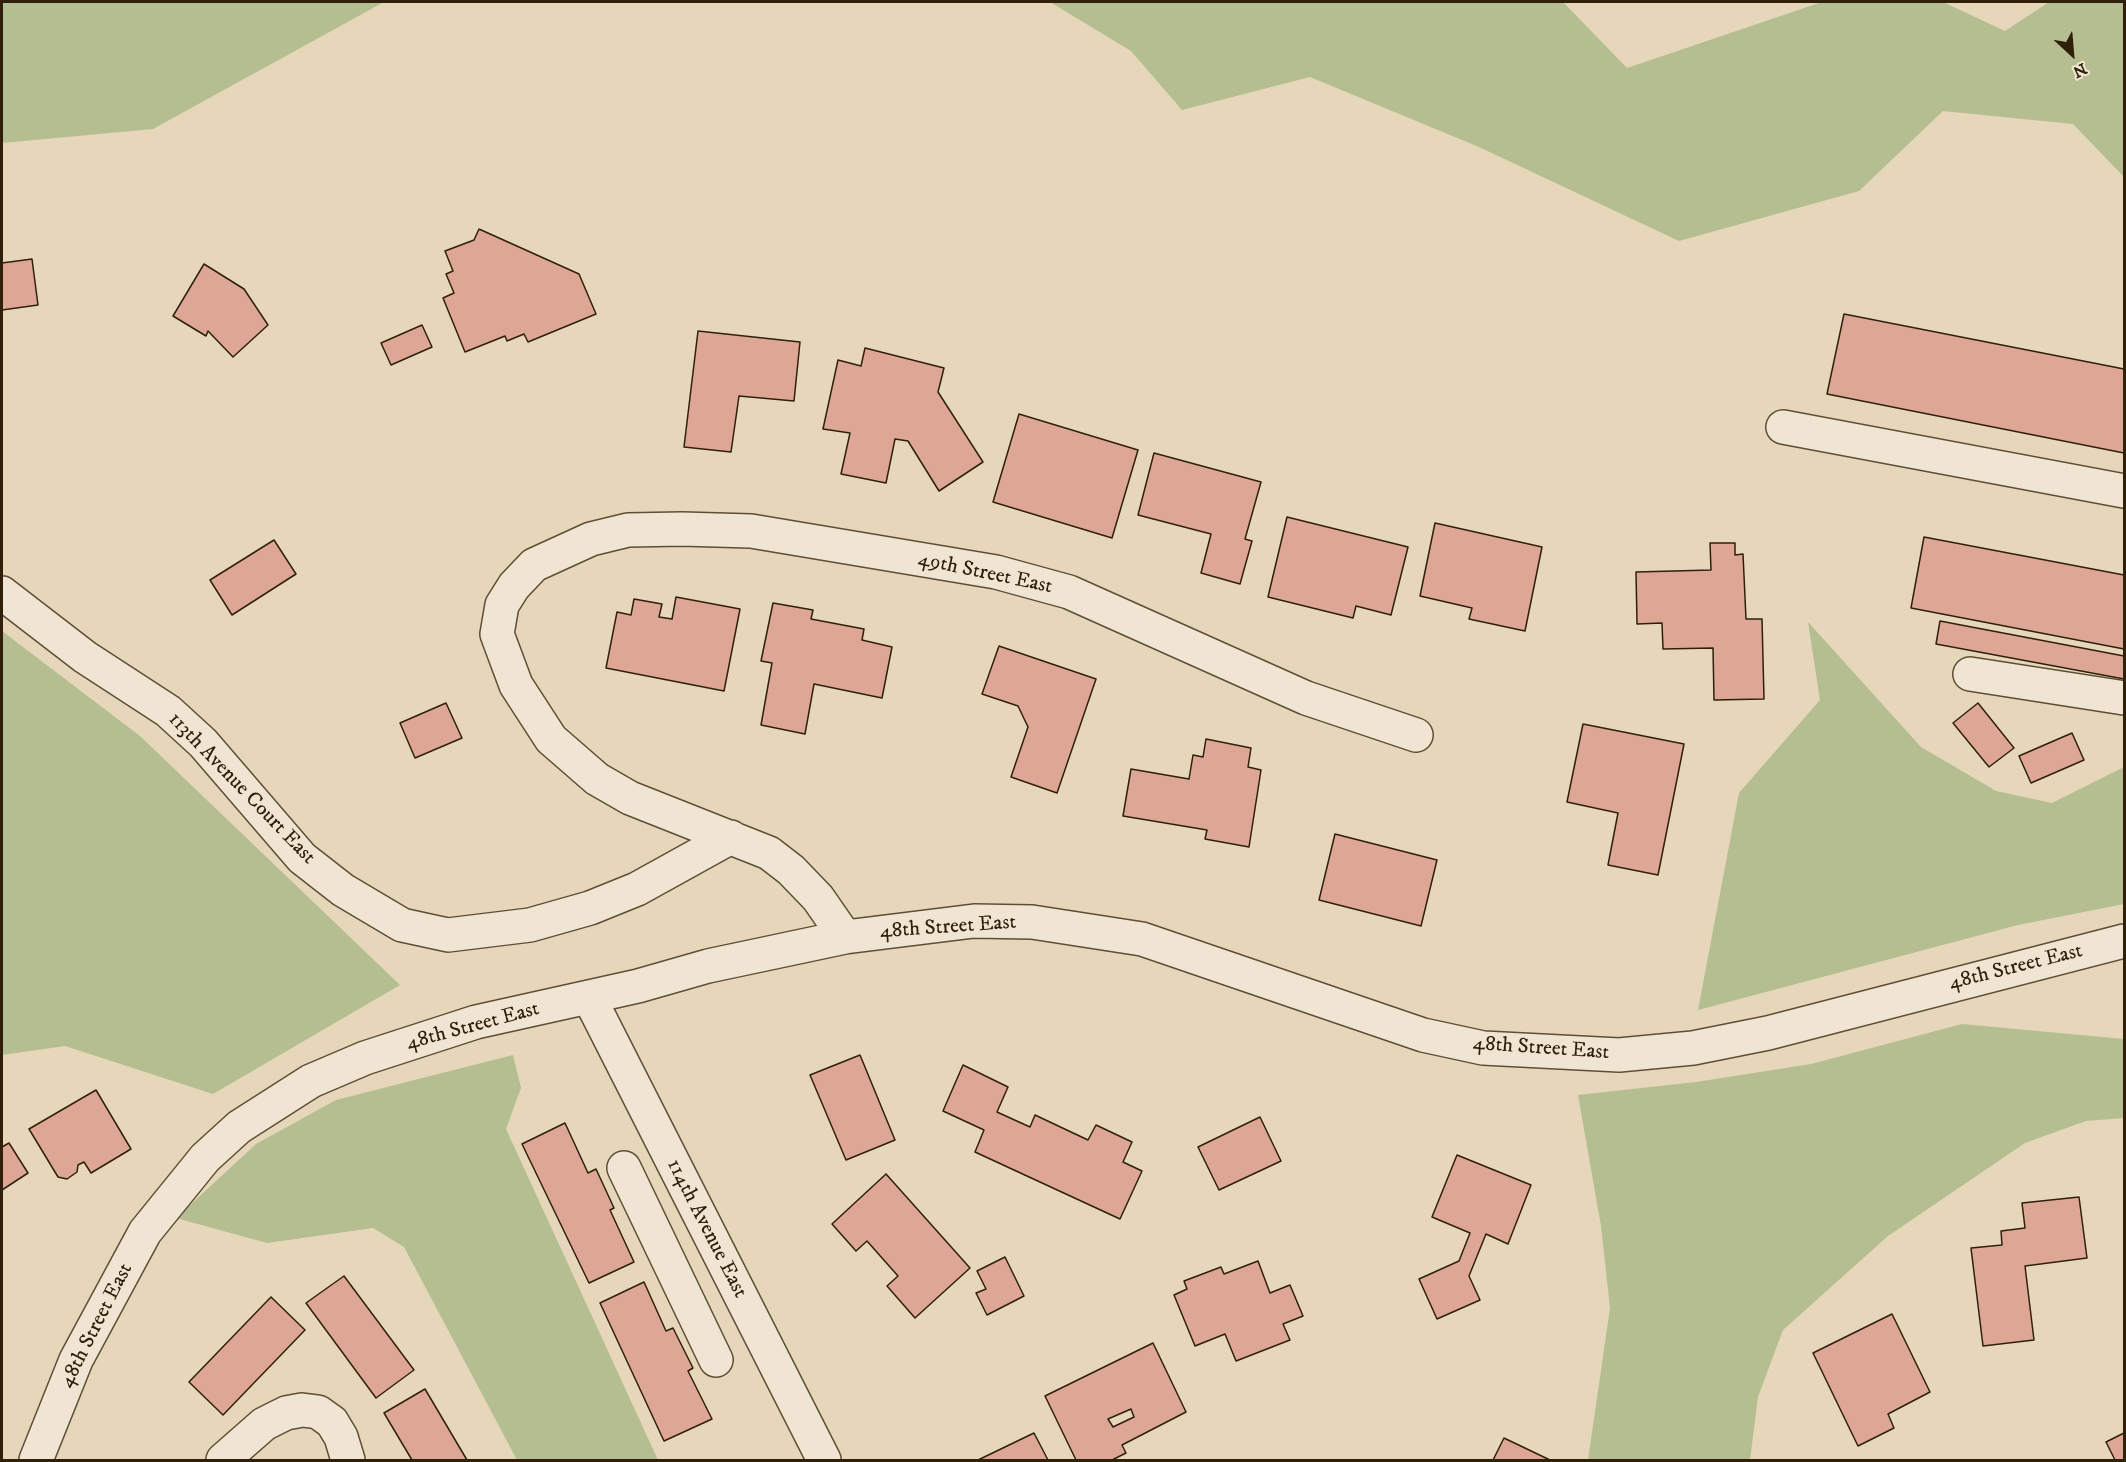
<!DOCTYPE html>
<html>
<head>
<meta charset="utf-8">
<style>
	body { margin:0 }
	#map { position:relative; width:2126px; height:1462px; overflow:hidden; background:#e6d7ba; font-family:"IM FELL DW Pica",serif }
	canvas { display:block }
	.frame { position:absolute; inset:0; border:3px solid #30200a; pointer-events:none }
	.north { position:absolute; left:2042px; top:24px; width:60px; height:60px; -webkit-text-stroke:4px #efe5d2; paint-order:stroke; rotate:154deg; font-size:16px; font-weight:700; line-height:24px; text-align:center; color:#30200a }
	.north::after { content:''; display:block; margin:auto; width:21px; height:27px; background:#30200a; clip-path:polygon(50% 0,100% 100%,50% 72%,0 100%) }
</style>
</head>
<body>
<div id="map">
<canvas width="2126" height="1462"></canvas>
<div class="frame"></div>
<div class="north">N</div>
</div>
<script>
const ctx = document.querySelector('canvas').getContext('2d');
ctx.lineJoin = 'round';
function paint(path, color) { ctx.fillStyle = color; ctx.fill(path, 'evenodd'); }
const toPath = rows => new Path2D(rows.map(r => 'M' + r).join(''));
function strokePath(path, color, width, dash) { ctx.strokeStyle = color; ctx.lineWidth = width; ctx.lineCap = dash ? 'butt' : 'round'; ctx.setLineDash(dash || []); ctx.stroke(path); }
function drawText(font, color, halo, rows, align = 'center') {
  ctx.font = font + ' "IM FELL DW Pica",serif'; ctx.lineWidth = 5; ctx.setLineDash([]); ctx.textBaseline = 'middle'; ctx.strokeStyle = halo; ctx.fillStyle = color; for (const [text, x, y, turn = 0] of rows) {
    ctx.save(); ctx.translate(x, y); ctx.rotate((+turn || 0) * Math.PI / 180); ctx.textAlign = isNaN(turn) ? turn : align; if (halo) ctx.strokeText(text, 0, 0); ctx.fillText(text, 0, 0); ctx.restore();
  }
}
const green = toPath([
	[2,2,384,2,153,129,2,143],
	[1050,2,1563,2,1627,68,1822,2,1943,2,2005,31,2049,2,2124,2,2124,177,2073,124,1943,111,1859,191,1679,241,1479,147,1310,77,1182,110,1131,51],
	[1808,622,1921,747,1996,791,2052,803,2124,767,2124,904,2018,925,1698,1010,1739,793,1820,700],
	[2,631,140,736,400,985,213,1094,65,1046,2,1055],
	[1962,1024,2124,1039,2124,1118,2086,1121,2025,1143,1888,1236,1783,1330,1758,1397,1750,1460,1588,1460,1610,1308,1601,1226,1578,1095,1696,1082,1811,1064],
	[513,1055,521,1088,506,1129,658,1460,517,1460,404,1247,373,1228,267,1243,176,1218,256,1144,336,1100]
]);
const building = toPath([
	[479,229,579,274,596,314,528,342,524,334,507,341,505,336,465,352,443,298,454,293,446,274,453,271,445,251,474,240,479,229],
	[32,259,38,305,2,310,2,263,32,259],
	[204,264,244,289,268,325,233,357,208,331,206,336,173,316,204,264],
	[1844,314,2124,369,2124,453,1827,394,1844,314],
	[422,325,432,347,391,365,381,343,422,325],
	[698,331,800,342,794,401,739,396,731,452,684,447,698,331],
	[865,348,944,368,938,392,983,462,939,491,908,441,895,439,886,483,841,474,850,433,823,429,838,360,861,366,865,348],
	[1019,414,1138,450,1112,538,993,502,1019,414],
	[1154,453,1261,482,1245,539,1252,541,1240,584,1201,573,1211,534,1138,515,1154,453],
	[1287,517,1408,547,1391,615,1356,606,1353,618,1268,597,1287,517],
	[1435,523,1542,547,1525,631,1469,619,1472,608,1420,596,1435,523],
	[1924,537,2124,575,2124,649,1911,608,1924,537],
	[274,540,296,574,232,615,210,580,274,540],
	[1710,543,1735,543,1735,555,1743,554,1746,619,1762,619,1764,699,1714,700,1713,648,1663,649,1662,623,1637,624,1636,572,1711,570,1710,543],
	[676,597,740,609,724,691,606,668,617,612,631,615,634,599,662,604,659,617,672,619,676,597],
	[773,603,813,610,811,619,864,629,862,640,892,647,882,698,814,684,805,734,761,725,772,663,761,661,773,603],
	[1940,621,2124,656,2124,679,1936,644,1940,621],
	[999,646,1096,679,1057,793,1011,777,1028,727,1018,706,982,694,999,646],
	[446,703,462,738,415,758,400,723,446,703],
	[1978,703,2014,748,1989,767,1953,723,1978,703],
	[1583,724,1684,744,1658,875,1608,865,1618,813,1567,802,1583,724],
	[2072,733,2084,760,2031,783,2019,756,2072,733],
	[1206,739,1251,748,1248,767,1261,770,1249,847,1205,839,1207,830,1123,816,1131,769,1189,779,1193,755,1203,757,1206,739],
	[1335,834,1437,860,1421,926,1319,900,1335,834],
	[860,1055,895,1140,846,1160,810,1075,860,1055],
	[963,1065,1008,1087,997,1112,1030,1127,1035,1115,1088,1140,1096,1125,1132,1142,1123,1162,1142,1171,1120,1219,975,1152,984,1130,943,1111,963,1065],
	[96,1090,131,1149,91,1173,84,1162,78,1165,77,1172,67,1179,58,1177,29,1129,96,1090],
	[1260,1117,1281,1161,1219,1190,1198,1147,1260,1117],
	[565,1123,588,1173,596,1169,614,1208,610,1210,634,1262,589,1283,522,1144,565,1123],
	[9,1143,28,1173,2,1190,2,1147,9,1143],
	[1457,1155,1531,1185,1508,1244,1486,1234,1469,1276,1480,1300,1437,1319,1419,1279,1459,1261,1470,1233,1432,1217,1457,1155],
	[886,1174,970,1268,915,1318,887,1286,898,1276,867,1241,856,1251,832,1224,886,1174],
	[2079,1197,2087,1258,2025,1266,2034,1340,1983,1346,1971,1248,2002,1245,2001,1231,2025,1228,2022,1203,2079,1197],
	[1005,1257,1024,1296,987,1315,976,1293,986,1289,977,1271,1005,1257],
	[1258,1261,1270,1293,1290,1285,1303,1316,1283,1324,1290,1340,1236,1361,1225,1334,1195,1346,1174,1295,1187,1289,1184,1281,1221,1267,1224,1274,1258,1261],
	[344,1276,414,1370,376,1398,306,1303,344,1276],
	[644,1282,666,1331,673,1328,693,1368,688,1371,712,1419,664,1441,600,1303,644,1282],
	[271,1297,305,1330,223,1415,189,1382,271,1297],
	[1892,1314,1930,1392,1888,1414,1894,1428,1858,1446,1813,1353,1892,1314],
	[1153,1343,1186,1412,1122,1445,1126,1453,1112,1460,1076,1460,1045,1396,1153,1343],
	[1131,1409,1134,1417,1113,1427,1108,1419,1131,1409],
	[425,1389,467,1460,412,1460,384,1413,425,1389],
	[1034,1433,1048,1460,978,1460,1034,1433],
	[2124,1433,2124,1460,2115,1460,2106,1442,2124,1433],
	[1504,1438,1550,1460,1493,1460,1504,1438]
]);
const minor = toPath([
	[1783,427,2124,491],
	[2,593,85,657,168,711,203,743,302,858,343,890,402,925,448,935,530,925,590,908,637,889,731,837],
	[1970,674,2124,698],
	[845,937,818,898,791,870,769,853,630,798,597,779,551,739,516,685,497,634,502,605,514,586,534,565,591,539,628,530,682,529,751,531,996,572,1069,592,1306,698,1416,735],
	[589,997,824,1460],
	[624,1168,716,1360],
	[36,1460,76,1360,145,1232,205,1158,239,1127,311,1081,365,1058,476,1022,638,986,708,966,845,937,974,921,1032,922,1142,939,1423,1035,1483,1048,1619,1055,1693,1048,1768,1033,2124,941],
	[223,1460,264,1424,286,1413,302,1410,318,1412,332,1422,341,1437,348,1460]
]);
const streetNames = [
	["49th Street East",985,574,12],
	["113th Avenue Court East",241,789,46],
	["48th Street East",948,928,-4],
	["48th Street East",2016,968,-14],
	["48th Street East",473,1027,-15],
	["48th Street East",1541,1049,4],
	["114th Avenue East",706,1229,63],
	["48th Street East",97,1326,-63]
];
paint(green, '#b4be90');
paint(building, '#dda695');
strokePath(building, '#30200a', 1.5);
strokePath(minor, '#5e4e36', 36);
strokePath(minor, '#efe5d2', 33);
drawText('21px', '#30200a', '#efe5d2', streetNames);
</script>
</body>
</html>
